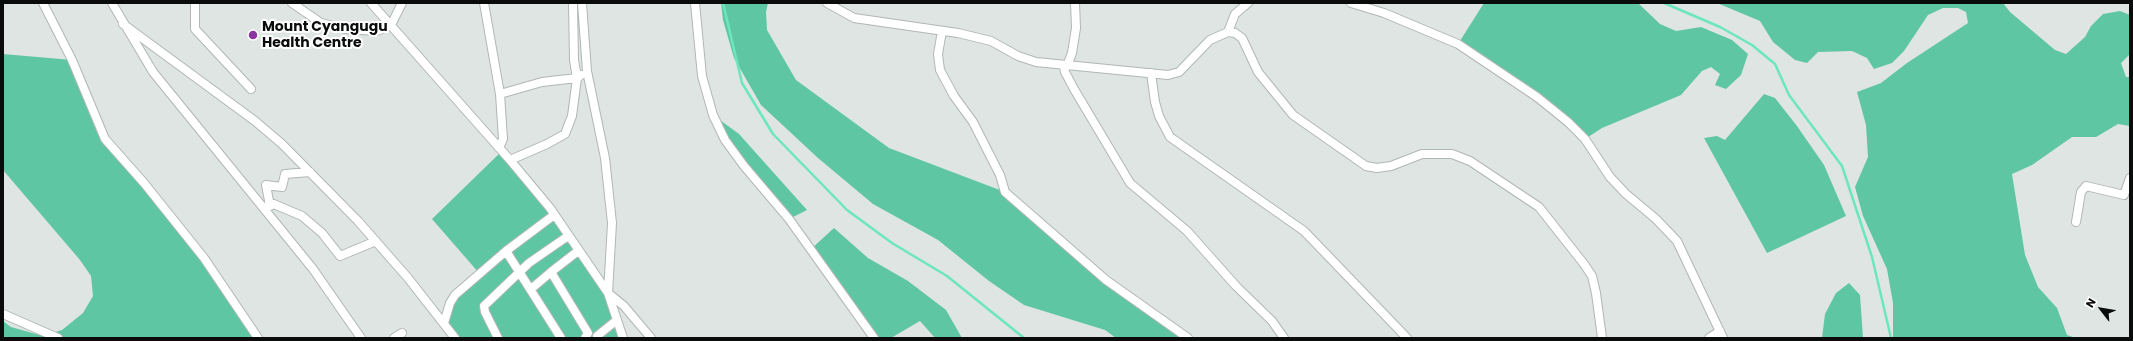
<!DOCTYPE html>
<html>
<head>
<meta charset="utf-8">
<style>
	body { margin:0 }
	#map { position:relative; width:2133px; height:341px; overflow:hidden; background:#dee5e2; font-family:Poppins,sans-serif }
	canvas { display:block }
	.frame { position:absolute; inset:0; border:4px solid #0a0c0b; pointer-events:none }
	.north { position:absolute; left:2081px; top:289px; width:40px; height:40px; -webkit-text-stroke:3px #fff; paint-order:stroke; rotate:301deg; font-size:11px; font-weight:700; line-height:16px; text-align:center; color:#0a0c0b }
	.north::after { content:''; display:block; margin:auto; width:14px; height:18px; background:#0a0c0b; clip-path:polygon(50% 0,100% 100%,50% 72%,0 100%) }
</style>
</head>
<body>
<div id="map">
<canvas width="2133" height="341"></canvas>
<div class="frame"></div>
<div class="north">N</div>
</div>
<script>
const ctx = document.querySelector('canvas').getContext('2d');
ctx.lineJoin = 'round';
function paint(path, color) { ctx.fillStyle = color; ctx.fill(path, 'evenodd'); }
const toPath = rows => new Path2D(rows.map(r => 'M' + r).join(''));
function strokePath(path, color, width, dash) { ctx.strokeStyle = color; ctx.lineWidth = width; ctx.lineCap = dash ? 'butt' : 'round'; ctx.setLineDash(dash || []); ctx.stroke(path); }
function drawText(font, color, halo, rows, align = 'center') {
  ctx.font = font + ' Poppins,sans-serif'; ctx.lineWidth = 4; ctx.setLineDash([]); ctx.textBaseline = 'middle'; ctx.strokeStyle = halo; ctx.fillStyle = color; for (const [text, x, y, turn = 0] of rows) {
    ctx.save(); ctx.translate(x, y); ctx.rotate((+turn || 0) * Math.PI / 180); ctx.textAlign = isNaN(turn) ? turn : align; if (halo) ctx.strokeText(text, 0, 0); ctx.fillText(text, 0, 0); ctx.restore();
  }
}
const green = toPath([
	[721,3,768,3,766,12,767,30,796,80,889,148,1005,192,1106,280,1188,338,1116,338,1105,330,1024,305,989,281,938,240,873,204,818,158,761,105,734,58,723,20],
	[1484,3,1638,3,1660,24,1676,31,1701,27,1732,40,1748,54,1741,75,1726,89,1715,85,1720,74,1711,67,1702,71,1681,95,1602,128,1585,139,1568,122,1458,44],
	[1717,3,2003,3,2010,12,2055,50,2066,54,2085,37,2091,26,2103,14,2120,11,2130,15,2130,54,2121,63,2126,77,2130,77,2130,126,2118,124,2096,137,2072,137,2032,165,2012,174,2025,255,2038,287,2057,308,2067,335,2076,338,1893,338,1893,303,1887,269,1863,216,1855,187,1868,157,1866,125,1857,92,1881,83,1907,63,1968,23,1966,12,1958,8,1943,8,1928,15,1904,51,1892,63,1874,69,1867,58,1852,51,1818,52,1807,63,1795,60,1773,42,1760,21],
	[3,54,72,60,105,139,204,258,258,338,3,338,3,321,11,327,43,336,62,330,83,313,93,296,91,276,80,260,3,170],
	[1764,94,1775,98,1797,126,1824,165,1846,216,1767,253,1704,138,1717,136,1725,140],
	[713,115,739,134,807,210,789,219,744,166],
	[502,151,608,293,624,338,455,338,444,323,450,303,479,273,432,219],
	[834,228,868,258,908,281,946,310,962,338,935,338,920,321,891,338,874,338,811,249],
	[1849,283,1860,295,1863,338,1822,338,1825,314,1836,293]
]);
const stream = toPath([
	[723,3,742,83,773,134,847,210,892,243,947,276,1024,338],
	[1664,3,1720,27,1752,45,1775,64,1789,95,1842,166,1872,257,1891,338]
]);
const street = toPath([
	[43,3,72,60,105,139,144,183,204,258,258,338],
	[112,3,153,72,313,269,361,338],
	[195,3,195,29,251,89],
	[292,3,321,23,345,29,377,31,391,25,402,3],
	[371,3,510,160,550,208,608,293,624,306,651,338],
	[484,3,500,94,503,139,499,148],
	[582,3,587,71,605,158,612,223,608,293,623,338],
	[695,3,702,76,713,115,725,140,744,166,789,219,874,338],
	[827,3,854,18,958,33,991,41,1018,56,1036,62,1168,75,1179,72,1210,40,1228,32,1235,33,1242,38,1258,72,1293,115,1366,166,1377,168,1391,166,1422,154,1452,154,1470,161,1539,207,1584,264,1592,276,1596,293,1602,338],
	[1351,3,1384,13,1458,44,1537,97,1568,122,1585,139,1610,177,1626,194,1656,219,1677,241,1723,338],
	[123,24,255,121,282,144,358,221,408,278,455,338],
	[942,31,938,54,940,70,954,96,973,122,1000,175,1005,192,1106,280,1188,338],
	[1228,32,1235,14,1248,3],
	[1064,66,1065,72,1074,89,1130,183,1187,231,1236,286,1272,321,1284,338],
	[1067,66,1072,53,1076,28,1075,3],
	[1151,73,1155,102,1159,116,1170,137,1304,231,1407,338],
	[500,94,542,82,577,78,574,60,573,3],
	[510,160,547,144,565,134,572,116,577,78,581,75],
	[269,202,302,216,322,233,340,256,376,241],
	[270,206,266,185,282,187,285,174,310,172],
	[554,215,506,251,561,338],
	[2076,222,2081,192,2086,186,2124,195,2130,178],
	[551,272,578,251],
	[531,289,551,272,588,333,585,338],
	[3,314,58,338],
	[444,323,450,303,455,295,506,251],
	[394,338,402,333],
	[498,338,485,312,484,306,529,263,568,236],
	[598,338,597,336,617,320],
	[1709,338,1720,331]
]);
const markers = [
	[253,35,5,"#8b33a0"]
];
const poiNames = [
	["Mount Cyangugu",262,27],
	["Health Centre",262,43]
];
paint(green, '#5fc6a4');
strokePath(stream, '#6ce6be', 2.5);
strokePath(street, '#b0b7b4', 10);
strokePath(street, '#fff', 8);
for (const [x, y, r, color] of markers) { const dot = new Path2D(); dot.arc(x, y, r, 0, 2 * Math.PI); ctx.fillStyle = color; ctx.fill(dot); strokePath(dot, '#fff', 1.5); }
drawText('bold 14px', '#0a0c0b', '#fff', poiNames, 'left');
</script>
</body>
</html>
